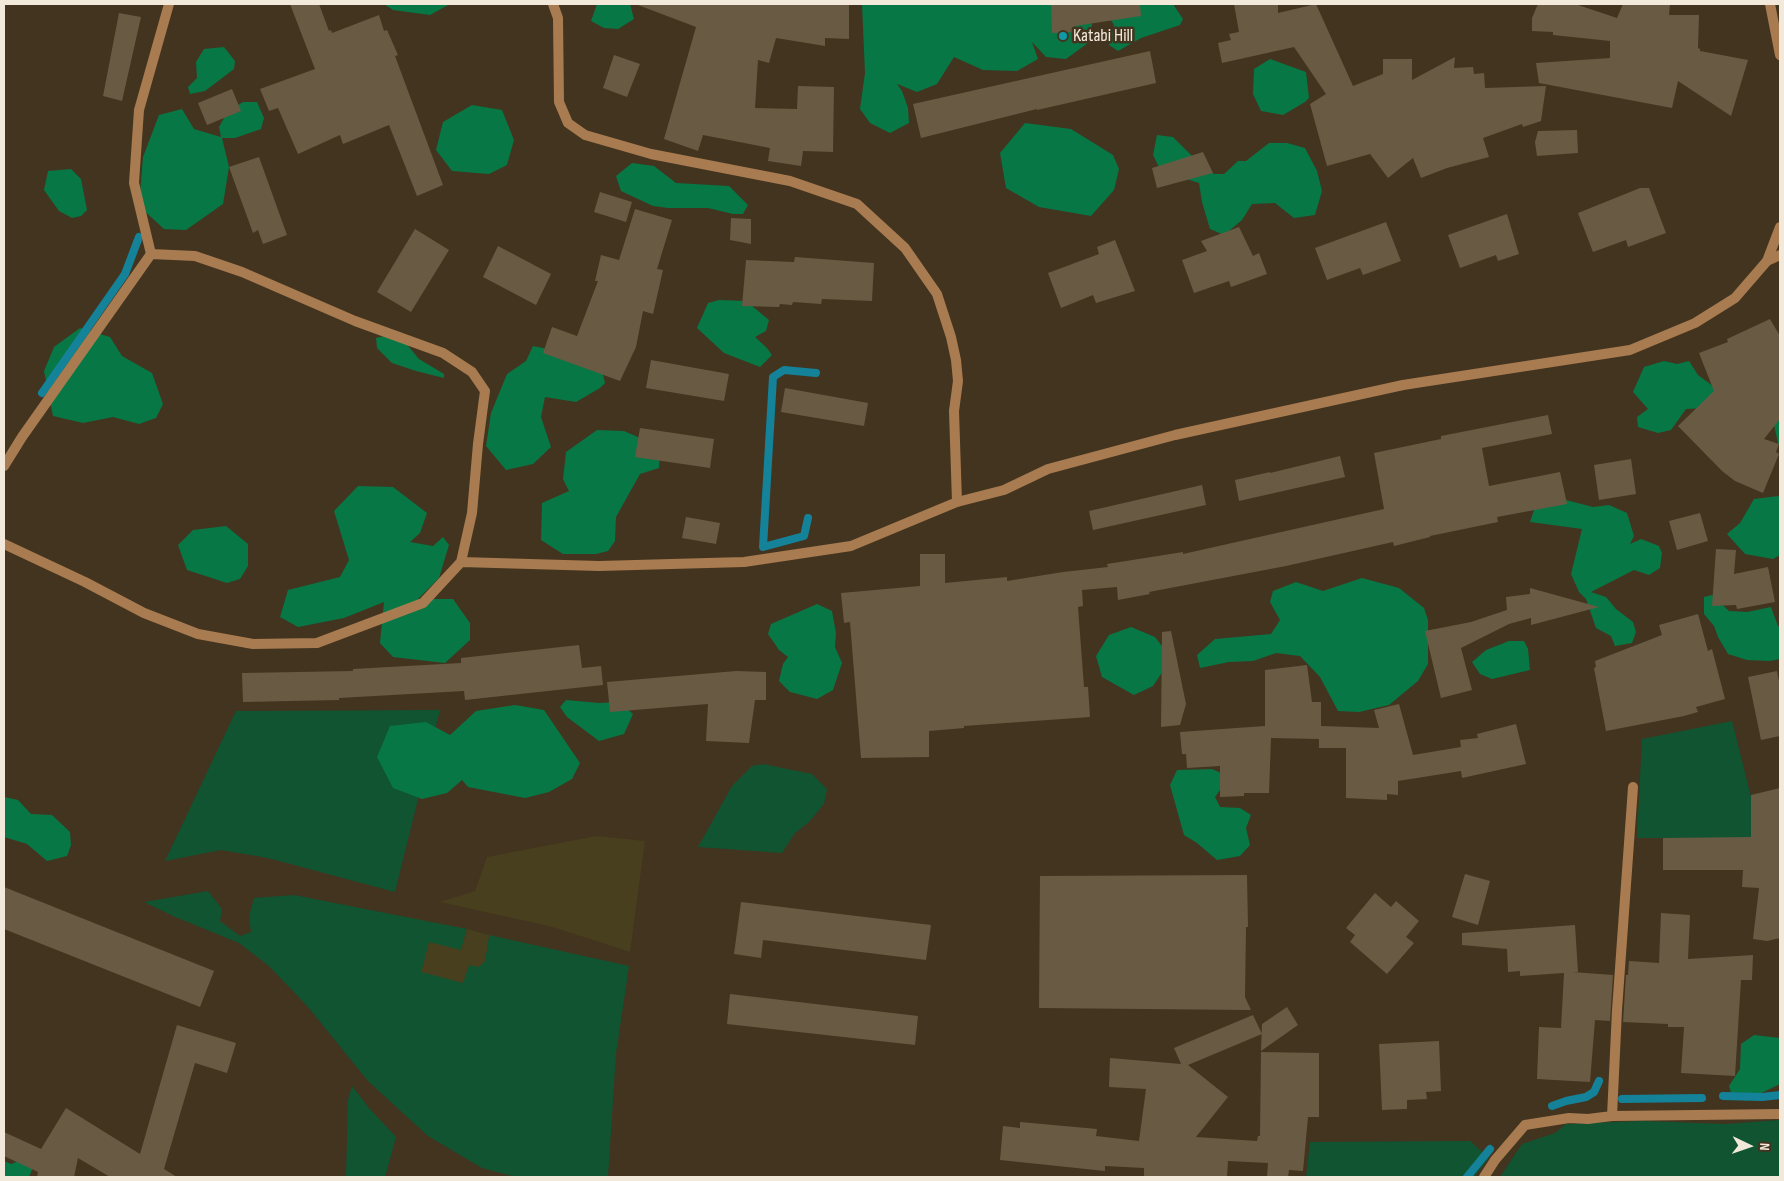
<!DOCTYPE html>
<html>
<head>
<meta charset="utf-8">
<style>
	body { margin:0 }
	#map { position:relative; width:1784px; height:1181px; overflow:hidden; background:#43341f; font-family:"Sofia Sans Condensed",sans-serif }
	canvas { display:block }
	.frame { position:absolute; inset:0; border:5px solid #f2e9db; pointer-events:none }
	.north { position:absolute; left:1724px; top:1121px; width:50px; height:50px; -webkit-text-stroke:4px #43341f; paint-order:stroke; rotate:93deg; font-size:14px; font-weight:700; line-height:20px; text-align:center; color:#f2e9db }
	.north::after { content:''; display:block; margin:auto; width:18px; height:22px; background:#f2e9db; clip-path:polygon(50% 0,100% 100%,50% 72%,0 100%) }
</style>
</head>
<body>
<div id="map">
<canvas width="1784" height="1181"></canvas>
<div class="frame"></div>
<div class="north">N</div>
</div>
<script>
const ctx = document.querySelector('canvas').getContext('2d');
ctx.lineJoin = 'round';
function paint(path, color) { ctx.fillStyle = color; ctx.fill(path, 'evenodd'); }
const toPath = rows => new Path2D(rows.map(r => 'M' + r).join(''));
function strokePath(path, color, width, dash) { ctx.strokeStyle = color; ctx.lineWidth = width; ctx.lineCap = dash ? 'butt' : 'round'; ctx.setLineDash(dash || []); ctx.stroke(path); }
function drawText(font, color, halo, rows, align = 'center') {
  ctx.font = font + ' "Sofia Sans Condensed",sans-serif'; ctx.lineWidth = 5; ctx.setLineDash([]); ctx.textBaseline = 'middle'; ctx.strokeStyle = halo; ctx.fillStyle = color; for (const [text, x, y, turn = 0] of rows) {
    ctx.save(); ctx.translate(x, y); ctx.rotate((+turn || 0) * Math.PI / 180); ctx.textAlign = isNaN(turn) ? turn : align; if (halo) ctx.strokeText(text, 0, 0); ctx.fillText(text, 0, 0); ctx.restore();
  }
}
const green = toPath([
	[440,710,395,892,268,858,221,850,165,861,236,711],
	[1732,721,1751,797,1751,838,1637,838,1642,739],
	[763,764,812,774,827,789,824,804,809,822,795,833,782,853,698,847,732,786,752,766],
	[208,891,222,909,220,921,240,936,251,932,249,916,254,898,294,895,467,929,461,950,463,982,469,965,485,961,489,935,629,966,616,1054,608,1177,516,1177,482,1168,428,1136,368,1081,308,1007,269,966,239,943,173,916,144,902],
	[352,1086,369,1108,396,1137,385,1177,346,1177,348,1100],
	[1780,1120,1780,1177,1500,1177,1522,1144,1555,1133,1566,1124,1643,1121,1726,1124],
	[1470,1141,1489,1158,1474,1177,1306,1177,1310,1142]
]);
const forest = toPath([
	[384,4,450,4,430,15,393,10],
	[597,4,630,4,634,19,618,29,604,28,591,21],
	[862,4,1087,4,1092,25,1088,43,1066,59,1046,57,1032,42,1038,59,1017,71,983,70,954,57,937,84,917,92,897,84,902,91,908,108,909,123,890,133,870,123,860,109,865,73],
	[1101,4,1173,4,1183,19,1180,25,1141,38,1118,51,1109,45,1114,25],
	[224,47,235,61,234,69,205,91,190,94,188,87,197,78,196,62,204,49],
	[1270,59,1306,72,1309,98,1305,102,1283,115,1261,111,1253,94,1254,69],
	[243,102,257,102,264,118,261,129,235,138,222,138,229,167,223,204,186,230,164,229,139,206,143,157,159,115,182,109,194,129,221,137,219,127,228,111],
	[472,105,502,110,514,140,507,165,489,174,452,171,436,150,443,122],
	[1025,123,1071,129,1113,155,1119,169,1114,190,1091,216,1039,207,1006,188,1000,153],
	[1157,135,1173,137,1193,157,1214,174,1224,174,1238,161,1246,161,1269,143,1287,143,1305,148,1317,171,1322,191,1315,215,1294,218,1275,203,1252,204,1242,220,1224,235,1210,229,1202,202,1199,183,1161,171,1153,155],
	[632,163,654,166,676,183,729,186,748,205,743,214,733,214,708,208,668,208,653,206,621,191,616,176],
	[71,169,81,179,87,210,81,216,72,218,59,211,44,190,48,171],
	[719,300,746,301,769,320,766,331,755,337,767,348,772,355,760,367,724,353,697,328,708,303],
	[80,328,110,337,122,356,152,373,163,404,156,418,139,424,113,417,83,423,53,416,44,371,54,347],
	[401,332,409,347,419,359,444,374,444,378,416,371,392,363,377,348,376,338],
	[533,346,553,350,599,357,605,383,600,388,576,402,545,397,541,417,551,447,533,464,506,470,486,446,491,413,507,374,526,361],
	[1664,361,1677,364,1689,361,1698,375,1717,389,1707,408,1686,409,1671,430,1658,433,1638,427,1637,417,1648,409,1633,392,1644,367],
	[1780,410,1780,445,1778,443,1773,420],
	[597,430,624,431,647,441,660,449,659,468,640,474,616,517,615,541,608,551,596,554,563,554,541,540,542,503,569,491,563,479,566,452],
	[358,486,393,487,427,513,420,533,410,542,433,546,443,537,449,545,439,578,418,599,453,599,470,623,470,640,445,663,393,657,380,643,384,602,344,618,298,627,280,617,288,590,340,577,349,560,334,511],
	[1778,496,1780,497,1780,555,1773,559,1745,554,1727,534,1740,523,1754,499],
	[1558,498,1593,507,1609,505,1627,513,1634,536,1630,544,1641,539,1659,546,1662,553,1660,568,1649,575,1634,570,1591,592,1606,597,1616,609,1633,622,1636,632,1632,643,1615,646,1611,636,1596,628,1586,599,1579,592,1571,574,1582,529,1530,522,1536,504],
	[226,526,248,544,248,566,240,579,227,583,187,570,178,545,193,530],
	[1362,578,1399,588,1424,608,1428,620,1428,664,1418,681,1389,705,1359,712,1338,711,1320,677,1300,656,1276,653,1253,661,1229,662,1200,668,1197,655,1215,639,1271,634,1280,620,1270,602,1273,591,1296,582,1323,591],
	[1712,595,1729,611,1747,612,1771,607,1778,626,1780,627,1780,659,1770,661,1747,660,1728,654,1718,637,1714,626,1704,614,1704,597],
	[817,604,832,611,836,633,835,647,842,663,833,690,817,699,790,692,779,681,783,664,788,657,779,650,768,634,771,624],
	[1131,627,1155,637,1168,654,1167,665,1153,686,1134,695,1102,677,1096,656,1109,635],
	[1509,641,1524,641,1528,649,1530,670,1492,679,1480,674,1472,662,1486,650],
	[566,700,599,703,619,702,633,714,624,734,599,741,567,717,560,707],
	[515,705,544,710,580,763,572,779,549,792,525,798,468,787,462,780,447,793,422,799,393,788,377,757,390,726,426,722,450,735,476,711],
	[1212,769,1228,776,1228,779,1215,797,1220,807,1240,808,1251,815,1246,828,1250,845,1240,856,1217,860,1197,843,1184,835,1170,785,1177,770],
	[4,797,18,800,31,814,52,815,70,832,71,845,67,856,47,861,27,844,4,837],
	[1754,1035,1780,1038,1780,1084,1745,1101,1731,1093,1729,1086,1740,1069,1741,1044],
	[37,1158,29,1177,4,1177,4,1161,11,1164,21,1160]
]);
const sand = toPath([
	[596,836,645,841,630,952,553,927,440,902,475,891,487,857],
	[467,929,489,935,485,961,479,967,469,965,463,983,421,972,429,942,461,950]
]);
const stream = toPath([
	[42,393,125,274,139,237],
	[808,518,804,536,763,547,773,377,784,370,816,373],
	[1723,1096,1762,1097,1780,1095],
	[1622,1099,1702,1098],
	[1552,1106,1566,1101,1586,1097,1594,1092,1599,1081],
	[1467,1177,1490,1149]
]);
const building = toPath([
	[290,4,319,4,329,31,331,30,332,33,379,15,384,31,387,30,398,55,395,56,443,185,417,196,389,125,343,144,340,135,298,154,278,108,269,111,260,89,315,69],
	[639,4,849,4,849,39,825,38,825,46,776,38,769,63,758,60,755,108,797,109,798,86,834,87,833,152,803,151,801,166,768,161,770,148,703,135,698,151,664,139,696,27,638,5],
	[1051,4,1140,4,1141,16,1075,26,1075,32,1052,33],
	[1234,4,1278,4,1278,13,1316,4,1353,86,1383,74,1383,59,1412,59,1412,80,1455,57,1454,68,1473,67,1474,74,1484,73,1485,88,1546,86,1541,121,1523,127,1522,124,1483,138,1489,157,1447,168,1421,178,1413,158,1388,178,1370,154,1327,166,1310,104,1326,94,1294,47,1222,63,1218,43,1231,40,1229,34,1239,32],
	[1538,4,1575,4,1617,18,1623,4,1670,4,1669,15,1699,15,1698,48,1700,49,1700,51,1748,60,1731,116,1678,81,1672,108,1539,83,1536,63,1610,58,1610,41,1553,35,1553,32,1532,31,1532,18],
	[119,13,141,17,122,101,103,96],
	[1150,51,1156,83,1037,110,1037,109,921,138,913,104],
	[614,55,640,64,627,97,603,88],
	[232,89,241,111,207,125,198,103],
	[1577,130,1578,153,1537,156,1535,142,1538,131],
	[1203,152,1213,173,1157,188,1152,168],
	[259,157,287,235,263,244,258,230,253,233,229,167],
	[1640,188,1649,188,1666,233,1628,247,1626,240,1593,252,1578,213],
	[600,192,632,202,626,222,594,212],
	[635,209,672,220,657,269,663,270,653,314,643,311,636,347,620,381,543,353,552,327,577,336,598,281,595,281,601,255,619,260],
	[1507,214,1519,254,1498,261,1496,255,1460,268,1448,235],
	[731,218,751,219,751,244,730,240],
	[1386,222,1401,261,1363,275,1360,268,1327,280,1315,248],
	[1239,227,1253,256,1259,253,1267,274,1231,287,1229,281,1194,293,1182,260,1207,251,1201,241],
	[415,229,449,250,411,312,377,292],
	[1115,240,1135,291,1096,303,1093,295,1061,308,1048,273,1099,254,1097,247],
	[498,246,551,274,536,305,483,277],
	[795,257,874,263,872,301,822,299,821,304,793,302,792,305,780,304,779,307,742,306,746,260,794,262],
	[1770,319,1780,336,1780,419,1764,439,1779,444,1776,452,1779,454,1763,493,1735,481,1722,471,1678,426,1714,391,1699,353,1728,342,1727,339],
	[651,360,729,374,724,401,646,388],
	[785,388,868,403,864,426,781,412],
	[1548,415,1552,434,1482,448,1489,486,1560,472,1567,504,1497,517,1498,522,1430,536,1430,537,1394,546,1393,542,1286,566,1149,592,1150,594,1118,600,1117,587,1082,590,1083,606,1078,607,1084,687,1088,687,1090,717,964,726,964,728,929,731,929,757,861,758,850,622,844,623,841,593,920,586,920,554,945,554,945,583,1007,577,1007,581,1063,572,1108,567,1107,564,1183,552,1183,554,1384,509,1374,453,1441,439,1441,436],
	[640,428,714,439,710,468,635,457],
	[1340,456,1345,477,1239,501,1235,480,1270,472,1270,473],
	[1631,459,1636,494,1599,500,1594,465],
	[1202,485,1206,505,1093,530,1089,511],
	[1700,513,1708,541,1677,550,1669,521],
	[686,517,720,523,716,544,682,538],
	[1716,549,1736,550,1734,574,1768,567,1775,602,1737,609,1736,605,1712,606],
	[1530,588,1599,607,1531,625,1531,618,1509,624,1461,648,1472,690,1441,698,1425,631,1471,622,1507,610,1506,597,1530,594],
	[1698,614,1708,651,1712,649,1725,699,1696,707,1698,712,1684,716,1606,731,1594,668,1596,667,1595,661,1662,635,1659,625],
	[1171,631,1186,704,1180,725,1161,727,1162,632],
	[579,645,582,668,601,666,603,685,465,700,464,691,339,698,339,700,243,702,242,673,353,671,353,669,461,663,461,658],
	[1307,665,1312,702,1321,702,1321,726,1379,728,1374,710,1399,704,1413,755,1461,747,1460,740,1478,738,1477,734,1516,724,1526,764,1462,778,1461,771,1398,781,1398,795,1387,794,1387,800,1346,798,1346,748,1319,748,1319,739,1271,738,1269,793,1244,793,1244,796,1220,797,1220,766,1187,768,1186,754,1182,754,1180,732,1265,726,1265,670],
	[736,671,766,672,766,700,755,700,749,743,706,741,708,704,610,712,607,682],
	[1777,671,1780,687,1780,736,1761,740,1748,677],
	[1780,788,1780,938,1767,941,1753,939,1759,888,1742,887,1743,870,1663,870,1663,838,1751,837,1751,795],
	[1465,874,1490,881,1478,925,1452,917],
	[1247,875,1248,927,1246,927,1245,997,1251,1010,1039,1008,1040,876],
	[4,887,214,971,200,1007,4,929],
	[1375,893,1391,907,1396,901,1419,921,1406,937,1414,943,1387,974,1350,942,1355,935,1346,928],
	[741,902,931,925,926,960,763,940,761,958,734,954],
	[1661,913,1690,915,1688,959,1753,955,1752,980,1741,980,1735,1076,1681,1073,1684,1027,1668,1027,1668,1024,1623,1022,1626,975,1628,975,1629,961,1659,963],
	[1575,925,1578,972,1572,972,1613,975,1610,1021,1595,1020,1590,1082,1537,1079,1539,1027,1561,1028,1564,973,1520,976,1520,971,1508,972,1507,949,1462,945,1462,933],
	[730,994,918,1016,915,1045,727,1024],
	[1287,1007,1298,1025,1261,1051,1262,1024],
	[1253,1015,1262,1034,1188,1065,1228,1097,1196,1137,1257,1141,1258,1136,1260,1136,1261,1052,1319,1053,1319,1117,1308,1117,1303,1171,1289,1170,1288,1177,1267,1177,1268,1163,1228,1161,1227,1177,1144,1177,1144,1168,1105,1166,1105,1171,1000,1160,1003,1126,1020,1128,1020,1122,1097,1129,1096,1136,1139,1141,1146,1089,1109,1087,1110,1058,1181,1064,1174,1048],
	[177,1025,236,1043,227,1073,195,1063,164,1169,177,1177,110,1177,78,1158,74,1177,37,1177,38,1172,4,1156,4,1132,41,1149,66,1108,140,1154],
	[1439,1041,1441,1091,1426,1092,1427,1099,1407,1100,1407,1109,1382,1110,1379,1044]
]);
const street = toPath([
	[553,4,558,18,559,102,568,123,585,135,651,154,790,181,857,204,905,248,937,294,951,337,956,360,958,381,954,411,957,502],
	[1770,4,1780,55],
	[1767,261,1780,227],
	[4,466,22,437,151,254,134,183,139,110,169,4],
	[4,544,85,582,144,613,198,634,253,644,317,643,423,603,461,562,472,513,478,444,485,391,472,372,443,353,355,321,242,272,195,256,151,254],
	[461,562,599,566,744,562,851,546,957,502,1004,490,1048,469,1175,435,1403,385,1630,350,1695,323,1735,298,1767,261,1780,255],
	[1612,1116,1617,1010,1633,787],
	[1484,1177,1495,1160,1525,1125,1569,1118,1588,1119,1612,1116,1780,1114]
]);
const markers = [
	[1063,36,5,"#0f9aa8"]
];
const poiNames = [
	["Katabi Hill",1073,36]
];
paint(green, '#105431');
paint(forest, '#077745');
paint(sand, '#473f1e');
strokePath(stream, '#148299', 8);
paint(building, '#695a43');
strokePath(street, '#a87b50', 10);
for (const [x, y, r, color] of markers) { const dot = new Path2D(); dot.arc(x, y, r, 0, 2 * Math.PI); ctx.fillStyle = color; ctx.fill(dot); strokePath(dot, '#43341f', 2); }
drawText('18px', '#f2e9db', '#43341f', poiNames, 'left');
</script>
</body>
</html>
